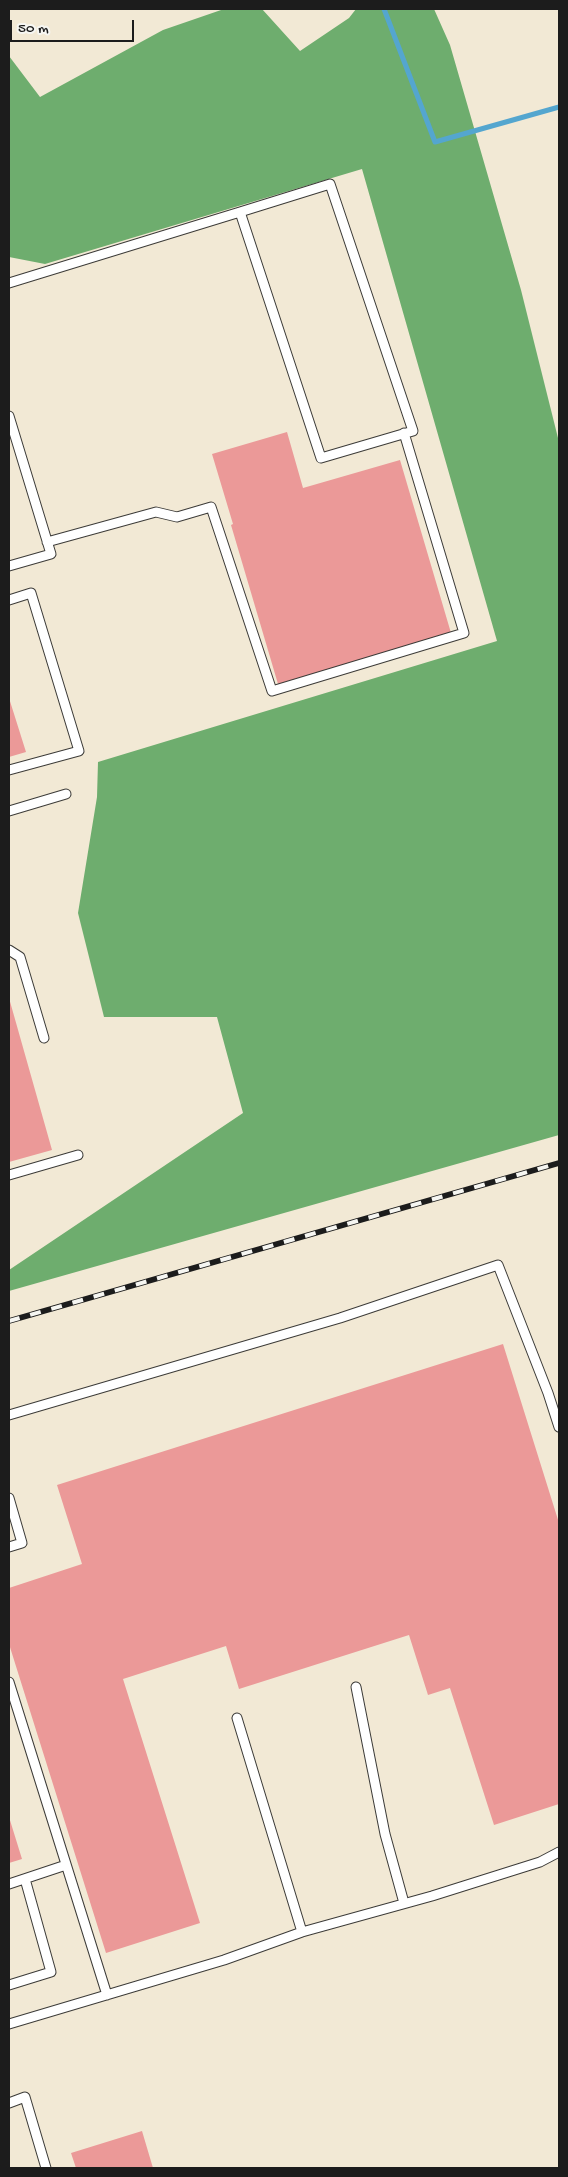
<!DOCTYPE html>
<html>
<head>
<meta charset="utf-8">
<style>
	body { margin:0 }
	#map { position:relative; width:568px; height:2177px; overflow:hidden; background:#f2e9d5; font-family:"Gochi Hand",sans-serif }
	canvas { display:block }
	.frame { position:absolute; inset:0; border:10px solid #1c1c1c; pointer-events:none }
	.scale { position:absolute; left:10px; top:20px; width:124px; height:22px; box-sizing:border-box; border:2px solid #1c1c1c; border-top:0; padding-left:6px; font-size:15px; line-height:18px; white-space:nowrap; color:#1c1c1c; -webkit-text-stroke:4px #f6f6f2; paint-order:stroke }
</style>
</head>
<body>
<div id="map">
<canvas width="568" height="2177"></canvas>
<div class="frame"></div>
<div class="scale">50 m</div>
</div>
<script>
const ctx = document.querySelector('canvas').getContext('2d');
ctx.lineJoin = 'round';
function paint(path, color) { ctx.fillStyle = color; ctx.fill(path, 'evenodd'); }
const toPath = rows => new Path2D(rows.map(r => 'M' + r).join(''));
function strokePath(path, color, width, dash) { ctx.strokeStyle = color; ctx.lineWidth = width; ctx.lineCap = dash ? 'butt' : 'round'; ctx.setLineDash(dash || []); ctx.stroke(path); }
const forest = toPath([
	[224,9,262,9,300,51,349,18,356,9,434,9,450,45,521,290,559,442,559,1135,9,1291,9,1270,243,1113,217,1017,104,1017,78,913,97,797,98,762,497,641,362,169,45,264,9,257,9,56,40,97,163,30]
]);
const stream = toPath([
	[384,9,435,142,559,107]
]);
const building = toPath([
	[287,432,303,488,400,460,451,633,278,684,231,525,233,524,212,454],
	[9,698,26,752,9,757],
	[9,998,52,1150,9,1162],
	[503,1344,559,1523,559,1804,494,1825,450,1688,428,1695,409,1635,239,1689,226,1646,123,1679,200,1923,106,1953,9,1644,9,1588,82,1564,57,1485],
	[9,1817,22,1859,9,1863],
	[142,2131,153,2168,76,2168,71,2153]
]);
const service = toPath([
	[9,283,240,212,330,184,413,431,321,458,240,212],
	[9,416,51,554,9,566],
	[47,542,156,512,177,517,211,507,272,691,464,633,404,433],
	[9,600,31,593,79,751,9,770],
	[9,811,66,794],
	[9,950,20,957,44,1038],
	[9,1175,78,1155],
	[9,1415,340,1318,498,1265,548,1393,559,1427],
	[9,1498,22,1543,9,1547],
	[9,1682,107,1995],
	[356,1687,385,1834,404,1903],
	[9,1884,66,1865],
	[302,1932,432,1896,540,1862,559,1852],
	[9,1985,51,1972,25,1879],
	[9,2024,224,1960,302,1932,237,1718],
	[9,2103,25,2097,46,2168]
]);
const rail = toPath([
	[9,1321,559,1163]
]);
paint(forest, '#6ead6e');
strokePath(stream, '#54a6cf', 5);
paint(building, '#eb9998');
strokePath(service, '#3c3b38', 11);
strokePath(service, '#fff', 9);
strokePath(rail, '#1c1c1c', 5.5);
strokePath(rail, '#f6f6f2', 4, [11]);
</script>
</body>
</html>
